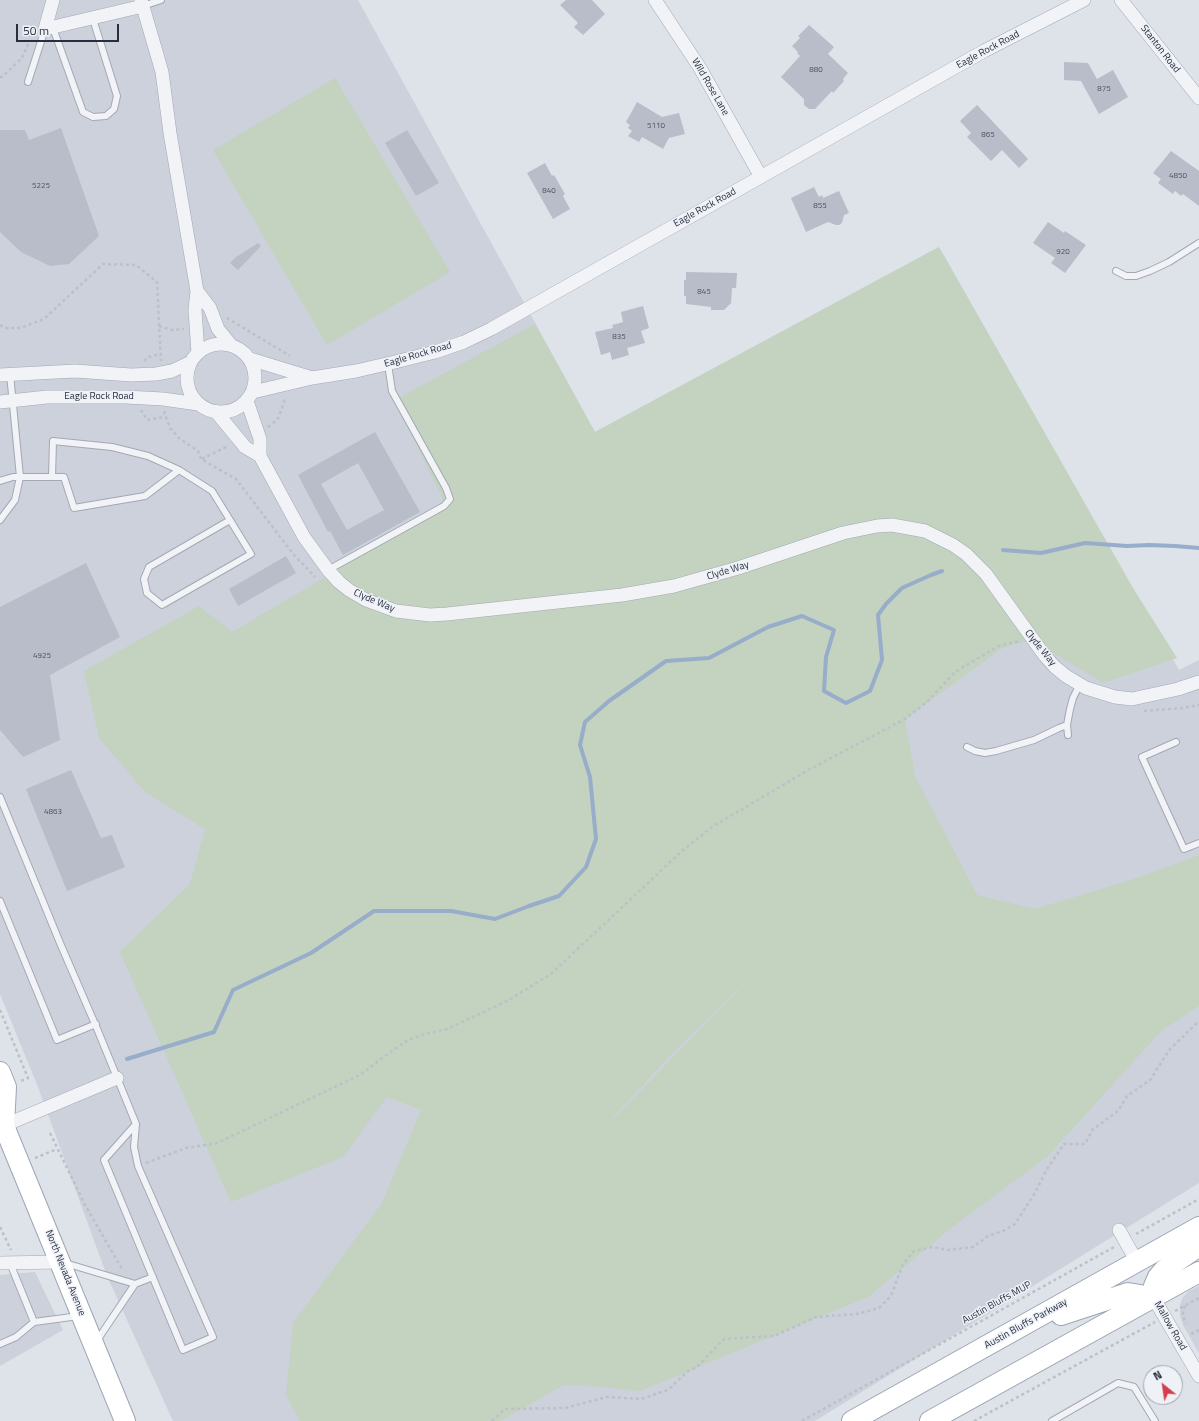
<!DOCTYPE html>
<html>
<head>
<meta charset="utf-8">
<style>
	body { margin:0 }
	#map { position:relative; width:1199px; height:1421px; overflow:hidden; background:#dee2e9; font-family:"Titillium Web",sans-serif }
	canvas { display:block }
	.north { position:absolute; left:1143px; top:1365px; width:40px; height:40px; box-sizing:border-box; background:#eef1f6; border:1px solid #9ea3ad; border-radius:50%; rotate:330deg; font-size:11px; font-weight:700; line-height:16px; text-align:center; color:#272e40 }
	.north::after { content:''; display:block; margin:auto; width:14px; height:18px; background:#d33e4a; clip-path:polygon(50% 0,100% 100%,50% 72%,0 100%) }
	.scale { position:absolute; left:16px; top:24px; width:103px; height:18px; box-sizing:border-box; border:2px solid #272e40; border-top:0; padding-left:5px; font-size:12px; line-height:14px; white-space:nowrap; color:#272e40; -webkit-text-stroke:3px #eef1f6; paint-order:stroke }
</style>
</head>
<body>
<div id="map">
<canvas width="1199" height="1421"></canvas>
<div class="north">N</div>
<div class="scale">50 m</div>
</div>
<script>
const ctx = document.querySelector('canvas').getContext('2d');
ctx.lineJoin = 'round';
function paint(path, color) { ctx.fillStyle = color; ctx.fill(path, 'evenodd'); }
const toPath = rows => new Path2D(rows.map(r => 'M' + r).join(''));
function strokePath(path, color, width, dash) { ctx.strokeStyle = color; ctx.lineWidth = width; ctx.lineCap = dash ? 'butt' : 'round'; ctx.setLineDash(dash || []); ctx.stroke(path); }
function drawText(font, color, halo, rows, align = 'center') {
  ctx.font = font + ' "Titillium Web",sans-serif'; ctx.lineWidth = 3; ctx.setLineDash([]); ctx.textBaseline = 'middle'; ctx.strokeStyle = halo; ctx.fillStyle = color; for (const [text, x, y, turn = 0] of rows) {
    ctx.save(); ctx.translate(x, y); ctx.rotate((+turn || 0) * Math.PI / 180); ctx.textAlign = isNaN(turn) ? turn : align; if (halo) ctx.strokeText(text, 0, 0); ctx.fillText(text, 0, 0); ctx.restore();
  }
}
const built = toPath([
	[0,0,358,0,595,432,939,247,1179,670,1199,660,1199,1183,815,1421,173,1421,107,1276,38,1087,0,994],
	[35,1272,63,1330,0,1366,0,1275],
	[1199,1286,1199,1353,1183,1325,1180,1315,1180,1305,1183,1297,1189,1291]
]);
const green = toPath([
	[335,78,450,272,327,345,213,150],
	[939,247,1133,588,1177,658,1103,683,1031,639,1001,649,905,719,915,776,977,895,1035,909,1134,879,1199,855,1199,1006,1161,1031,1048,1156,951,1228,868,1297,640,1391,603,1387,564,1385,500,1421,300,1421,286,1395,293,1323,382,1203,421,1110,387,1097,343,1157,231,1202,120,952,190,884,205,829,146,793,99,738,84,671,199,606,232,632,446,506,395,400,535,324,595,432],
	[760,968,581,1152,666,1060]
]);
const stream = toPath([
	[1003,550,1041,553,1085,543,1127,546,1149,545,1175,546,1199,548],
	[127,1059,214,1032,233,990,311,953,374,911,451,911,495,919,529,906,559,896,586,867,596,839,590,777,580,745,585,722,609,701,666,661,709,658,768,627,802,616,834,630,826,657,824,691,846,703,870,691,882,660,878,615,886,604,902,588,931,575,942,571]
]);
const building = toPath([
	[566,0,592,0,605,14,583,35,574,27,578,23,560,5],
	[809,25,834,47,828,54,848,73,843,79,844,81,833,93,832,91,815,109,809,109,804,105,804,99,781,77,800,56,797,53,798,52,792,46,800,38,798,36],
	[1064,62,1088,63,1097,79,1113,70,1128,97,1099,114,1081,81,1064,80],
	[637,102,662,117,679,113,685,134,669,138,663,149,642,137,639,142,628,136,632,131,628,128,630,125,626,122],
	[977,105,1028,159,1019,168,1002,150,991,161,967,137,971,133,960,121],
	[61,128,99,236,69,264,50,266,21,252,0,232,0,130,25,130,29,140],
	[407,130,439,183,416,196,385,143],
	[1171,151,1199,171,1199,206,1183,194,1181,196,1175,191,1173,194,1158,183,1161,179,1153,173],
	[545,163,552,176,554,175,565,194,563,196,570,209,553,219,527,173],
	[814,187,819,197,822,195,823,198,839,191,849,213,844,215,842,223,839,225,836,225,828,222,806,232,791,198],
	[1048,222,1064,233,1065,231,1086,245,1065,273,1051,263,1055,258,1033,243],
	[258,243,261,246,238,270,230,263,236,257],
	[686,272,737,273,736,288,732,288,731,303,724,310,711,310,711,307,686,304,686,296,684,296,684,280,686,280],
	[643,306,649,328,641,331,645,343,627,348,629,355,612,360,610,352,601,355,595,332,613,328,612,325,623,322,621,312],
	[375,432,420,512,343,555,330,531,328,532,298,475],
	[358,463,384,510,347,530,321,484],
	[286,556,296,573,238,606,229,589],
	[86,563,120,637,50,675,60,740,23,757,0,730,0,607],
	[71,770,101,838,112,835,125,867,67,891,26,789]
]);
const path = toPath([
	[0,77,2,77,22,58,29,42],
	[227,318,290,356],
	[0,325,6,328,20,328,44,319,103,264,136,265,157,282,161,361],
	[159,326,172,330,184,329],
	[144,361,148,357,161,354],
	[141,410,147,420,166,417],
	[164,411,170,428,180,439,198,451,201,459,236,479,294,555,315,577],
	[268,427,277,420,281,411,284,402,284,397],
	[202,459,228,446],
	[1144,711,1182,708,1199,705],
	[0,1010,28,1078,21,1081],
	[50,1133,85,1205,122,1269],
	[35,1158,57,1149],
	[146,1163,186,1148,217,1143,360,1075,389,1053,408,1040,425,1034,447,1029,507,1001,551,974,682,851,712,827,810,769,905,719,927,702,955,672,999,646,1020,641],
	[0,1227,11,1250],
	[1136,1234,1199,1199],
	[1185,1306,1183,1310,1183,1316,1186,1324],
	[1175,1311,1199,1298],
	[1191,1334,1199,1330],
	[492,1421,505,1409,565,1408,607,1397,641,1399,668,1390,688,1371,697,1367,724,1339,774,1336,816,1317,857,1314,879,1308,891,1296,903,1264,914,1251,932,1247,948,1250,973,1247,988,1236,1003,1231,1015,1224,1035,1193,1047,1169,1064,1144,1085,1144,1093,1129,1118,1111,1127,1096,1150,1080,1170,1049,1199,1021],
	[802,1421,1114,1247],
	[974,1421,1155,1322]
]);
const lane = toPath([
	[143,6,161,0],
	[53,28,83,112,93,117,106,116,114,109,117,96,93,19],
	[28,82,45,29],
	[1116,271,1126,276,1136,276,1150,271,1169,262,1199,243],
	[179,470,212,491,217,499,251,554,162,605,147,593,144,579,149,567,230,520],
	[0,481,13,477,64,477,74,508,145,496,179,470,148,456,112,447,53,441,52,477],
	[0,520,15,500,20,477,10,374],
	[328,570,444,506,450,499,446,488,392,391,388,364],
	[1068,735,1067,725,1070,709,1073,698,1080,684],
	[1176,742,1142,757,1184,849,1199,843],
	[967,747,975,751,985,753,996,751,1034,740,1059,728,1067,725],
	[0,797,60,943,98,1031,136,1124,134,1147,138,1166,213,1337,183,1350,104,1160,136,1124],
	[0,901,57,1040,96,1024],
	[10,1263,34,1322,79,1316],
	[65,1263,135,1284,96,1342],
	[135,1284,153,1277],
	[0,1344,16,1337,34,1322],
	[1052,1421,1118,1383,1134,1387,1155,1421]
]);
const street = toPath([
	[53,0,45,29,143,6],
	[141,0,162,72,170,133,197,291,195,310,198,353],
	[655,0,700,68,761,177],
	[1121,0,1199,98],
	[197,291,210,308,218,329,231,345],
	'187 378a34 34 0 1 1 68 0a34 34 0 1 1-68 0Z',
	[250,359,312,378],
	[0,375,75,371,131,375,156,374,172,371,191,362],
	[253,392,312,378,356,371,395,362,435,352,464,342,491,329,984,51,1084,0],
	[247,401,260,439,260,456],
	[0,402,47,397,126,397,163,399,198,404],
	[217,413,245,447,260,456,304,537,328,570,339,582,349,590,366,600,396,611,430,615,447,614,622,595,674,586,738,568,843,533,877,526,892,525,925,531,953,545,966,554,986,574,1045,656,1055,667,1066,676,1086,688,1115,697,1132,699,1178,689,1199,682],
	[0,1127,117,1078],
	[1119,1230,1137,1262],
	[0,1263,60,1262],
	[1153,1297,1199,1376]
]);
const primary = toPath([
	[0,1072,6,1087,4,1126],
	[0,1123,4,1126,125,1421],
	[1153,1297,1154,1286,1158,1277,1164,1270,1199,1246],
	[1061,1315,1128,1293,1153,1297],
	[852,1421,1199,1227],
	[930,1421,1199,1272]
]);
const numberNames = [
	["880",816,70],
	["875",1104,89],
	["5110",656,126],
	["865",988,135],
	["4850",1178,176],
	["5225",41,186],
	["840",549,191],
	["855",820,206],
	["920",1063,252],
	["845",704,292],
	["835",619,337],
	["4925",42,656],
	["4863",53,812]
];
const streetNames = [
	["Stanton Road",1160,49,52],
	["Eagle Rock Road",988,50,-28],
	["Wild Rose Lane",710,87,60],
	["Eagle Rock Road",705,208,-29],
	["Eagle Rock Road",418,355,-16],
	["Eagle Rock Road",99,397],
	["Clyde Way",728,571,-17],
	["Clyde Way",374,601,23],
	["Clyde Way",1040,648,51],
	["North Nevada Avenue",65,1273,68],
	["Austin Bluffs MUP",997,1303,-29],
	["Austin Bluffs Parkway",1026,1324,-29],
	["Mallow Road",1170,1326,60]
];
paint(built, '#ccd1db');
paint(green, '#c3d3bf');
strokePath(stream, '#98adca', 4);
paint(building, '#b8bdc9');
strokePath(lane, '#a3a8b3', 8);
strokePath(street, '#a3a8b3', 14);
strokePath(primary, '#9da5b5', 22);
strokePath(path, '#bcc0c7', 2.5, [3, 3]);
strokePath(lane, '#f1f3f7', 6);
strokePath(street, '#f1f3f7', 13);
strokePath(primary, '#fff', 20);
drawText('8px', '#4b5262', null, numberNames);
drawText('10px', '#272e40', '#eef1f6', streetNames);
</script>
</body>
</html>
